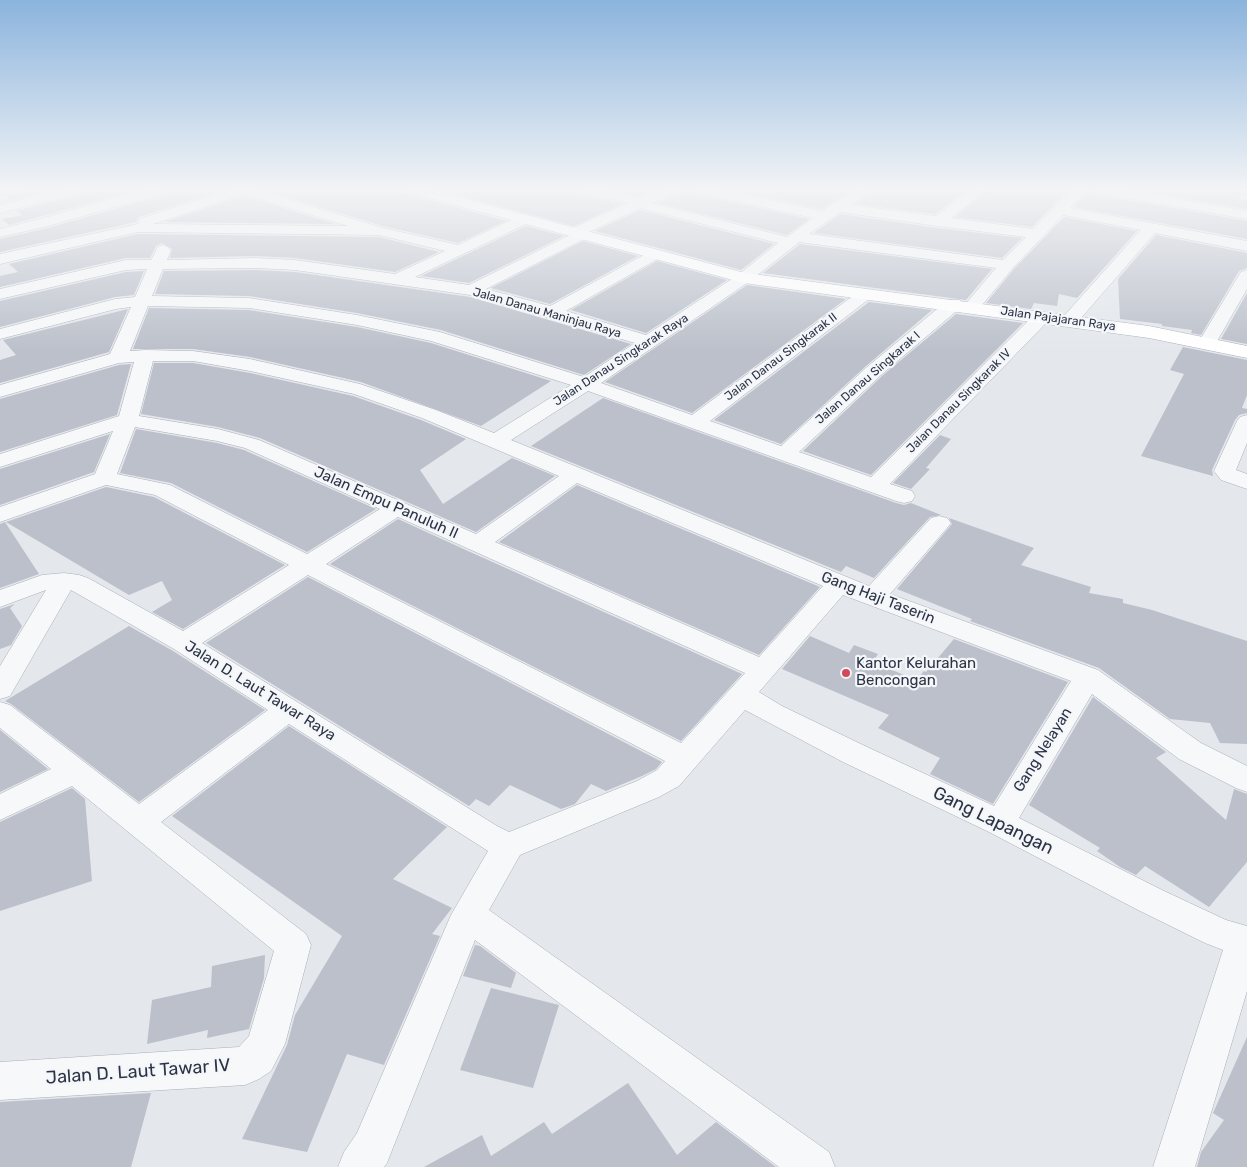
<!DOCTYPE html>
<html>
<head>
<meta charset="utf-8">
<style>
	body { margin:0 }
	canvas { display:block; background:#e4e7ec }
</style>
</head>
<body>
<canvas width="1247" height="1167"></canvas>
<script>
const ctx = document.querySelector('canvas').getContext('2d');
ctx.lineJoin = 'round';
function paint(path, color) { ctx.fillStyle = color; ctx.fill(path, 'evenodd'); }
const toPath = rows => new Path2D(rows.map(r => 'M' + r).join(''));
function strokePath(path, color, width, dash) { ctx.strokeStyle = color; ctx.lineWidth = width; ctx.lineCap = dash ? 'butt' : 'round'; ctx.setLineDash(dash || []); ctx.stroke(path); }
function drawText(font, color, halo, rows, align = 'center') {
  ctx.font = font + ' Rubik,sans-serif'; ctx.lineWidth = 4.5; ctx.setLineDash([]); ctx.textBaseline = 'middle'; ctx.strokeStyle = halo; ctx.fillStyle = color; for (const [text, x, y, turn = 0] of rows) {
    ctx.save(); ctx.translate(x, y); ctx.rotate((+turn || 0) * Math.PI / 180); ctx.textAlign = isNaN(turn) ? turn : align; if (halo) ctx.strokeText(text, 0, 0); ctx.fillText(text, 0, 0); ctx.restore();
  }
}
const building = toPath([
	[42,188,59,188,12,200,6,197],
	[90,188,144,188,9,225,2,219,23,215,16,211,86,193],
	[174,188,228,189,138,217,136,222,0,252,0,239,48,228,171,193],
	[257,188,400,188,404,193,506,221,458,243,383,226],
	[432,188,573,188,577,193,622,204,574,226],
	[606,188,659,188,640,196],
	[683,188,687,188,696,194,809,219,787,235,658,203,680,193],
	[722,188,855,188,822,209],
	[876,188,969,188,935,214,856,204],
	[989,188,1071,188,1032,227,955,217],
	[1125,188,1245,188,1239,199,1247,200,1247,209],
	[1087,191,1093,194,1247,221,1247,239,1074,207],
	[244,196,335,224,164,222],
	[640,210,774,244,741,270,595,231],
	[840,214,937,228,1022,238,1002,258,814,233],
	[1064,217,1137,231,1077,298,1059,294,1057,306,1034,303,1031,309,986,303,1014,269],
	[526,226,564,236,469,283,421,276],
	[138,234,379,237,439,252,395,272,295,258,256,256,170,258,172,249,162,243,156,246,150,258,126,258,0,287,0,276,18,272,9,264],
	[1156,235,1247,253,1247,268,1239,271,1201,335,1191,333,1192,330,1162,326,1162,324,1120,319,1118,279],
	[583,241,638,256,550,304,491,288],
	[800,244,992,269,966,300,763,273],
	[657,261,727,280,646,333,571,310],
	[256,270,295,272,470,297,631,344,584,375,441,330,357,313,249,296,155,294,164,271],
	[144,271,134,295,115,297,0,327,0,301,126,272],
	[747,285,846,299,692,413,605,382],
	[1247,293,1247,344,1221,339],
	[869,302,932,310,866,366,781,444,714,420],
	[149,308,249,310,357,327,431,343,551,381,481,426,361,382,250,357,193,349,133,349],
	[128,309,109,352,0,383,0,360,16,355,3,340],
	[956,314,1023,323,871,475,803,451,882,376],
	[1183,347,1247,360,1247,395,1242,408,1247,409,1247,413,1239,415,1235,420,1212,470,1213,476,1141,456,1184,374,1170,370],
	[154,363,193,363,250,373,353,396,421,420,466,439,420,470,443,504,512,458,555,476,476,532,260,438,218,427,141,414],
	[131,364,117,415,0,452,0,399,119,365],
	[603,398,896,503,904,505,911,503,941,515,930,517,874,578,846,566,841,572,531,446],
	[136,429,217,443,244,450,376,509,307,552,171,483,120,473],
	[110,434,94,472,0,505,0,469],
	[940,435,951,439,926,468,930,469,911,489,893,483],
	[577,485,820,587,759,655,499,542],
	[106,487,154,497,285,565,183,629,152,612,172,600,162,581,129,595,6,522],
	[949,518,1034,548,1021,565,1091,587,1089,593,1123,599,1123,603,1152,610,1247,641,1247,744,1220,743,1210,723,1170,719,1099,668,970,621,972,619,897,589,952,524],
	[398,519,468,551,742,674,681,741,330,564],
	[5,522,39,574,0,588,0,524],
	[308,577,662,762,656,769,642,776,606,791,591,784,575,804,561,809,510,785,489,806,476,799,469,806,206,643],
	[15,604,10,608,22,626,11,645,0,649,0,609],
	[129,626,173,651,265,710,139,802,11,704,5,701],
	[810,636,849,653,854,645,878,654,873,662,916,680,924,671,926,672,954,639,1068,682,993,804,930,774,940,758,878,728,889,715,782,669],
	[1093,697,1166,752,1156,758,1226,820,1234,789,1247,794,1247,862,1209,907,1145,866,1136,875,1120,867,1097,851,1100,848,1029,805],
	[289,726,447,827,393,879,452,908,432,934,440,936,384,1065,347,1054,307,1152,242,1139,287,1045,295,1015,342,936,172,816],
	[0,730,48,769,0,792],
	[72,788,85,799,92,881,0,911,0,822],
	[475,945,480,946,516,973,511,988,463,976],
	[265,955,264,978,249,1029,207,1038,208,1030,147,1044,152,1000,211,987,212,966],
	[491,988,559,1005,533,1088,460,1070],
	[1247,1037,1247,1167,1197,1167,1201,1152,1224,1120,1213,1113],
	[628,1083,677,1155,716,1122,776,1167,424,1167,482,1135,491,1156,544,1122,552,1134],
	[151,1093,131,1167,0,1167,0,1102]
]);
const street = toPath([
	[66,188,88,188,86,191,0,213,0,205,66,188],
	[151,188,172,188,170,191,48,226,0,237,0,229,40,219,151,188],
	[230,188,251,188,383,228,458,245,520,216,530,216,532,219,530,222,415,277,469,285,570,235,569,232,571,229,628,203,577,191,575,188,598,188,640,198,663,188,681,188,679,191,652,203,787,237,813,218,696,192,689,188,714,188,822,211,858,188,874,188,851,205,936,216,972,188,987,188,951,218,1033,229,1074,188,1115,188,1247,211,1247,219,1093,192,1087,189,1070,208,1247,241,1247,251,1155,233,1075,325,1069,326,1063,325,1060,321,1063,317,1141,230,1063,215,1013,268,977,311,971,312,965,311,963,307,996,268,799,242,750,281,601,383,692,415,861,290,873,290,875,293,873,296,710,421,781,446,867,367,948,300,960,300,962,304,960,308,881,375,799,452,871,477,1036,313,1042,312,1048,313,1051,317,1048,321,890,484,912,491,915,496,912,501,904,503,896,501,588,391,511,440,869,586,931,518,939,516,947,518,951,523,947,528,890,594,1098,670,1201,743,1247,766,1247,792,1236,788,1179,759,1092,694,1019,818,1162,890,1226,920,1247,926,1247,991,1195,1167,1153,1167,1223,950,1205,943,1138,910,989,832,843,762,745,710,679,786,659,797,520,855,489,910,829,1152,835,1167,779,1167,475,940,387,1163,384,1167,338,1167,344,1152,357,1133,451,915,488,851,289,724,161,822,306,934,311,945,285,1044,271,1071,259,1079,245,1085,0,1100,0,1062,239,1047,249,1036,274,951,72,786,0,820,0,794,51,769,0,728,0,702,10,705,139,804,268,710,174,649,71,590,10,696,0,699,0,666,46,590,0,607,0,590,42,575,64,573,79,575,88,578,183,631,289,565,155,495,106,485,0,522,0,507,95,474,113,431,0,467,0,454,119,416,134,362,119,363,0,397,0,385,110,354,131,307,116,309,0,339,0,329,115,299,135,297,147,269,126,270,0,299,0,289,126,260,151,260,158,247,163,245,168,247,171,250,167,260,256,258,295,260,395,274,445,251,379,235,138,232,0,264,0,254,138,224,139,219,231,190,230,188],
	[244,194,348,226,153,224,244,194],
	[640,208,778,243,738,275,646,335,566,311,661,257,664,254,661,251,651,251,550,306,486,289,588,237,590,234,589,232,640,208],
	[840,212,937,226,1026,237,1003,260,809,234,840,212],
	[256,268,295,270,470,295,635,343,584,377,440,332,357,315,249,298,152,296,163,269,256,268],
	[148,306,249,308,357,325,431,341,571,385,494,433,436,410,360,384,250,359,193,351,145,350,130,351,148,306],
	[153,361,193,361,250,371,354,394,422,418,559,476,476,534,259,440,218,429,139,416,153,361],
	[135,427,217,441,245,448,380,509,307,554,170,485,117,474,135,427],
	[577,483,823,586,759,657,495,542,577,483],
	[398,517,469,549,745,673,681,743,326,564,398,517],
	[308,575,665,761,657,770,637,781,509,832,497,826,202,643,308,575],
	[843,595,1071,681,994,806,865,746,782,706,759,692,843,595],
	[1247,270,1247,289,1216,343,1213,347,1207,348,1201,347,1198,343,1239,275,1241,272,1247,270],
	[1247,415,1247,443,1236,470,1247,474,1247,489,1221,480,1214,471,1237,421,1240,417,1247,415]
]);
const secondary = toPath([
	[402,188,425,188,745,273,1149,326,1247,346,1247,358,1149,338,744,283,404,191,402,188]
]);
const markers = [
	[846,673,5,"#d1495b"]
];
const farStreetnames = [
	["Jalan Danau Maninjau Raya",547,313,16],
	["Jalan Pajajaran Raya",1058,319,8],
	["Jalan Danau Singkarak II",781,357,-37],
	["Jalan Danau Singkarak Raya",621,360,-33],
	["Jalan Danau Singkarak I",868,378,-41],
	["Jalan Danau Singkarak IV",959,401,-45]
];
const streetNames = [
	["Jalan Empu Panuluh II",386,503,24],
	["Gang Haji Taserin",878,598,21],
	["Jalan D. Laut Tawar Raya",260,691,32],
	["Gang Nelayan",1043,750,-58]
];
const poiNames = [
	["Kantor Kelurahan",856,664],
	["Bencongan",856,681]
];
const nearStreetnames = [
	["Gang Lapangan",993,821,26],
	["Jalan D. Laut Tawar IV",138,1072,-4]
];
paint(building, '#bbc0ca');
strokePath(street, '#a9aeb7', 1);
strokePath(secondary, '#a9aeb7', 1);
paint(street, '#f7f8fa');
paint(secondary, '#fff');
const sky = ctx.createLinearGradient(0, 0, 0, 351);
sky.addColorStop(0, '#8bb4dd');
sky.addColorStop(0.54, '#f3f4f6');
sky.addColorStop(1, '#f3f4f600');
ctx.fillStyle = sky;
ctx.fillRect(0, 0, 1247, 351);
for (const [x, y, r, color] of markers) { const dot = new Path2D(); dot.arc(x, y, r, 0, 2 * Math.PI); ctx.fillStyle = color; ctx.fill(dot); strokePath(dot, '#f4f6f9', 2); }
drawText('12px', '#2b3445', '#f4f6f9', farStreetnames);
drawText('15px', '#2b3445', '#f4f6f9', streetNames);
drawText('15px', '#2b3445', '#f4f6f9', poiNames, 'left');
drawText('18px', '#2b3445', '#f4f6f9', nearStreetnames);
</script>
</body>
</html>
